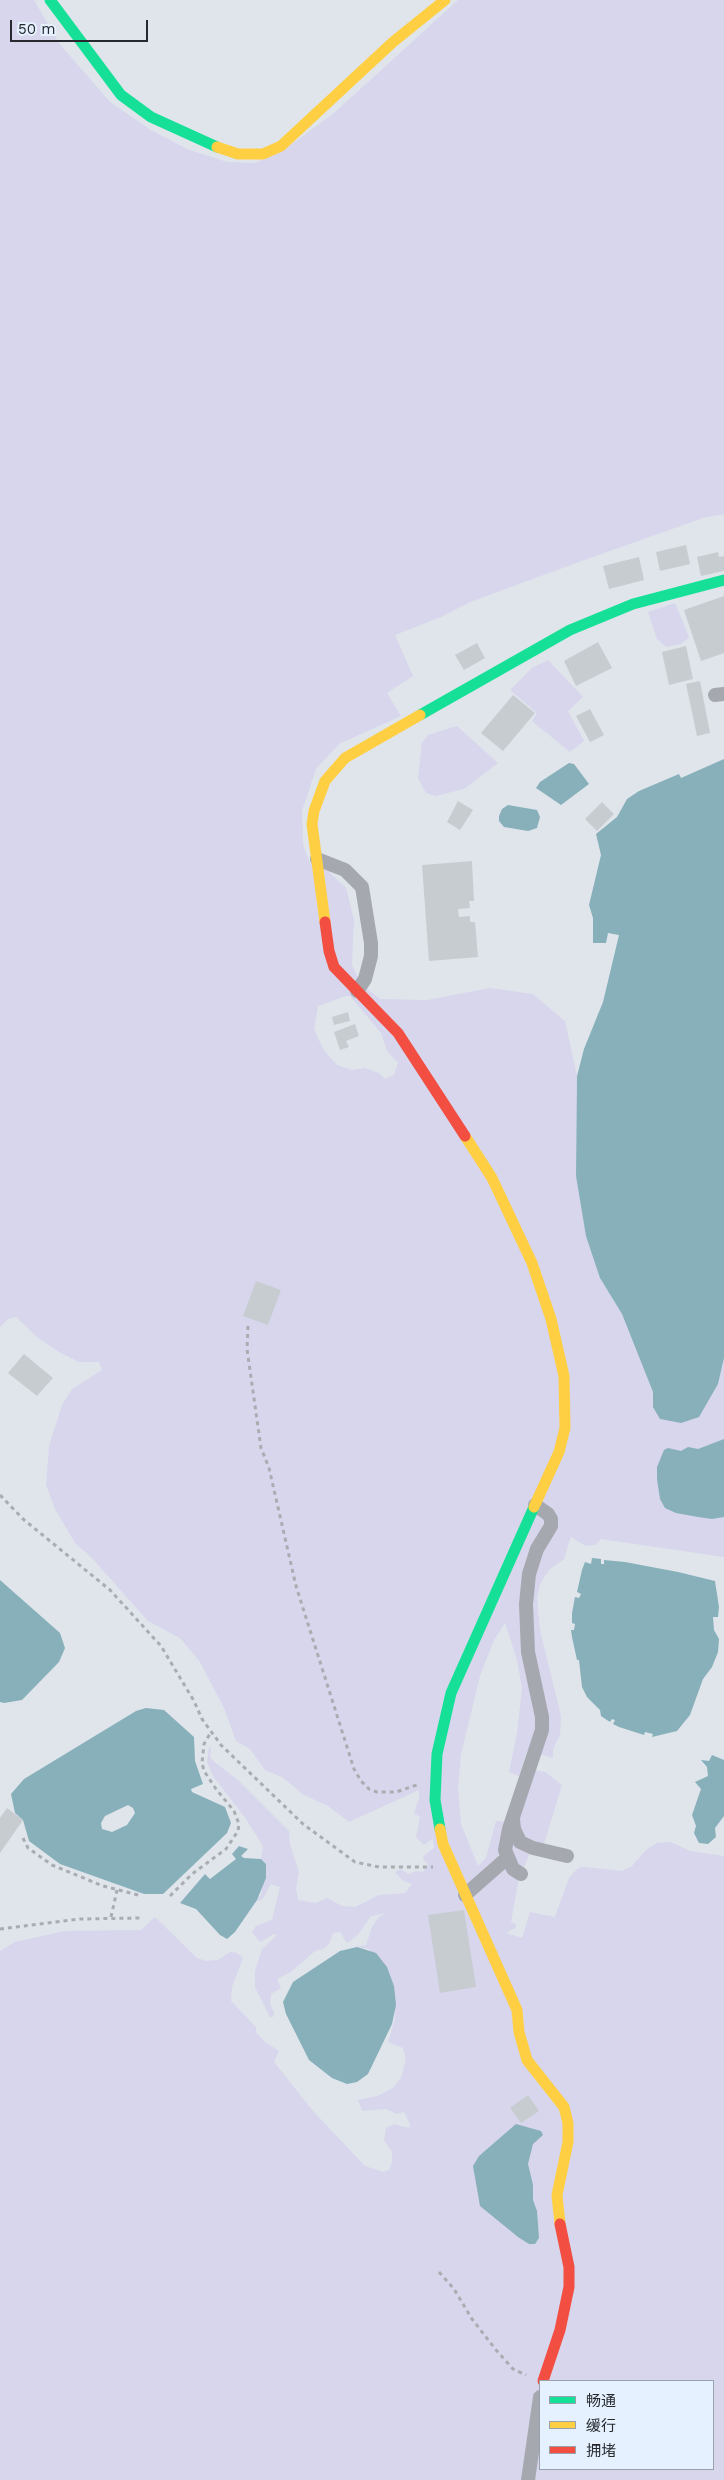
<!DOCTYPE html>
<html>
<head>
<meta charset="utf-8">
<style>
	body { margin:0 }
	#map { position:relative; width:724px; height:2480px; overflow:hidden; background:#dfe5eb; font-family:"Work Sans","Noto Sans SC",sans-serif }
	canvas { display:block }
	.legend { position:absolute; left:539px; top:2380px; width:175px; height:90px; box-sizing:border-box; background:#e6f1ff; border:1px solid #99a1ac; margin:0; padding:6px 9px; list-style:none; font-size:15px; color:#262a2f }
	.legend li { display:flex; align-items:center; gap:10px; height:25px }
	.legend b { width:25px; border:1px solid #99a1ac }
	.scale { position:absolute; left:10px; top:20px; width:138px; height:22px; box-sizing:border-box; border:2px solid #262a2f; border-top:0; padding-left:6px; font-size:15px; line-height:18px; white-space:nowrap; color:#262a2f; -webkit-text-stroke:4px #e6f1ff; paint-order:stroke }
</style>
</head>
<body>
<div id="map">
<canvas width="724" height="2480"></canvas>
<ul class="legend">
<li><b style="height:6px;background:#16e098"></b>畅通</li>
<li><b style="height:6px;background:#ffcf43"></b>缓行</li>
<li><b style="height:6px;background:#f24e42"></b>拥堵</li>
</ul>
<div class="scale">50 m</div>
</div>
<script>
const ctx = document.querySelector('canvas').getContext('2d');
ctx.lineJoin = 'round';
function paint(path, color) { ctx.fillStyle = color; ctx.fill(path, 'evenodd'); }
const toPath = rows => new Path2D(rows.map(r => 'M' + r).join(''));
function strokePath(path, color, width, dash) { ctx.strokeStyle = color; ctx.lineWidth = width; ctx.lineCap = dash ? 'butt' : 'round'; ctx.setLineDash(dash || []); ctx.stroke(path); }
const green = toPath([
	[0,0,34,0,59,43,110,102,151,130,187,149,227,162,255,163,285,149,333,114,458,0,724,0,724,514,703,518,590,558,470,602,441,617,395,635,413,676,387,693,401,716,339,744,316,769,302,811,303,845,310,863,328,871,346,888,354,920,352,965,361,984,380,999,427,1000,490,988,533,994,565,1021,577,1076,576,1176,600,1278,622,1314,653,1392,653,1407,718,1384,724,1358,724,1557,601,1539,595,1545,586,1546,571,1537,564,1559,549,1570,540,1584,537,1598,540,1630,561,1716,560,1735,553,1749,553,1758,527,1750,519,1776,509,1772,517,1733,522,1688,517,1660,505,1623,494,1640,480,1676,461,1754,458,1789,461,1824,478,1866,486,1858,496,1821,509,1822,535,1770,545,1772,562,1785,544,1844,534,1842,518,1883,511,1922,516,1924,515,1928,506,1933,522,1938,530,1912,555,1917,569,1878,578,1868,584,1867,622,1871,631,1867,646,1850,657,1843,671,1842,690,1851,724,1856,724,2480,0,2480,0,1951,15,1942,64,1931,141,1930,155,1917,197,1958,206,1961,218,1960,230,1952,237,1953,243,1958,232,1987,231,2001,256,2027,256,2032,265,2042,279,2051,274,2062,313,2111,365,2166,383,2172,389,2170,392,2162,392,2152,384,2140,386,2128,394,2124,409,2128,410,2124,404,2112,397,2114,386,2109,362,2111,358,2100,377,2096,393,2088,401,2078,406,2059,403,2048,388,2042,395,2018,394,1986,369,1949,357,1947,366,1945,372,1927,379,1917,386,1913,371,1916,357,1936,347,1943,340,1932,333,1933,329,1944,323,1949,315,1951,291,1972,277,1979,281,1988,271,1994,270,2004,274,2013,273,2017,270,2017,255,1987,255,1971,262,1949,277,1935,274,1934,260,1942,252,1932,256,1926,272,1920,280,1887,271,1884,264,1897,260,1901,257,1900,261,1895,266,1864,261,1859,263,1846,246,1819,213,1776,207,1762,209,1747,211,1749,210,1756,212,1760,239,1781,289,1831,290,1844,299,1872,296,1889,298,1900,316,1903,327,1898,342,1906,355,1907,379,1895,405,1893,412,1884,402,1880,395,1872,401,1869,408,1874,416,1871,423,1872,428,1865,423,1859,424,1856,434,1848,433,1838,424,1845,416,1837,420,1817,414,1813,419,1798,419,1790,349,1822,328,1806,304,1795,282,1777,265,1770,250,1749,236,1741,224,1708,200,1662,180,1638,148,1621,92,1558,75,1543,55,1509,46,1485,49,1446,62,1405,72,1389,102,1370,99,1362,79,1362,59,1352,37,1337,16,1317,8,1319,0,1327],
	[346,996,350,996,381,1033,387,1051,398,1063,394,1075,385,1079,379,1073,365,1068,352,1070,337,1065,323,1049,314,1029,318,1006],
	[540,2381,713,2381,713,2469,540,2469],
	[675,603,689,637,681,644,666,647,657,639,648,612],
	[548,660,583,697,568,711,584,741,570,752,532,721,537,713,510,690,532,668],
	[457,726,498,763,464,789,435,796,426,793,418,778,422,743,428,735]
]);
const water = toPath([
	[724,759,724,1358,718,1384,699,1417,681,1423,660,1419,653,1407,653,1392,622,1314,600,1278,586,1236,576,1176,577,1076,584,1049,603,1002,619,935,608,933,606,943,593,943,593,918,589,905,601,855,596,834,617,817,627,799,639,791,679,774,681,778],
	[569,763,574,764,589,784,561,805,536,788,540,782],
	[508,805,537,810,540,817,537,828,528,831,504,827,499,821,499,816,502,809],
	[724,1439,724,1517,712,1519,698,1517,676,1513,665,1508,660,1499,657,1479,657,1467,664,1450,668,1448,681,1451,688,1447,698,1449],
	[592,1558,601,1559,601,1564,604,1564,604,1560,625,1562,678,1572,715,1581,719,1607,718,1617,713,1617,714,1630,719,1639,718,1652,712,1667,703,1679,690,1715,677,1731,652,1737,653,1734,645,1732,644,1735,619,1727,613,1724,615,1720,612,1719,610,1722,601,1716,600,1710,587,1697,582,1687,579,1660,577,1660,572,1637,571,1630,574,1630,575,1624,572,1623,572,1613,575,1597,579,1598,581,1594,577,1592,582,1570,585,1562,591,1564],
	[0,1580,60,1633,65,1648,59,1662,22,1700,4,1703,0,1702],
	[146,1708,164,1710,194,1737,195,1761,203,1784,191,1789,192,1792,225,1807,231,1823,227,1833,163,1894,144,1894,60,1864,29,1841,23,1820,15,1813,11,1794,24,1779,136,1711],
	[128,1805,133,1808,135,1813,127,1825,112,1832,102,1829,101,1823,105,1816],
	[712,1755,724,1760,724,1816,715,1828,716,1837,708,1844,699,1843,694,1833,696,1826,692,1815,701,1789,695,1782,708,1776,707,1767,701,1760,709,1761],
	[239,1846,248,1849,241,1856,244,1858,261,1859,266,1864,266,1878,257,1900,235,1932,227,1939,220,1935,196,1909,180,1903,205,1874,210,1879,236,1859,232,1854],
	[357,1947,376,1953,387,1967,394,1986,396,2005,392,2024,368,2074,357,2082,347,2084,332,2078,309,2060,286,2014,283,2002,293,1982,340,1951],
	[516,2124,541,2131,543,2135,533,2144,528,2164,533,2185,533,2200,537,2211,539,2238,535,2244,529,2244,518,2237,480,2206,473,2166,479,2156]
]);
const building = toPath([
	[686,545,690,564,660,571,656,552],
	[718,552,719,557,724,556,724,571,701,576,697,557],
	[639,557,644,580,609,589,603,566],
	[724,596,724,653,701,661,684,610],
	[598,642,612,668,576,686,564,661],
	[477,643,485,658,464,670,455,655],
	[686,646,693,679,669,685,662,652],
	[700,681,710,733,697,736,686,684],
	[513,695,535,713,503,751,481,733],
	[590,709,604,735,590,742,576,716],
	[458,801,473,810,460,830,447,822],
	[602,802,614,814,597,831,585,819],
	[472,861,474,901,469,901,470,908,458,909,459,917,470,916,470,922,475,922,478,957,429,961,422,865],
	[348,1012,350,1021,334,1025,332,1017],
	[355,1024,359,1036,346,1041,349,1047,340,1050,334,1032],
	[256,1281,281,1290,268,1325,243,1316],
	[24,1354,53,1378,37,1396,8,1373],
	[7,1808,23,1820,0,1853,0,1818],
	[464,1910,476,1987,440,1993,428,1915],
	[528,2095,539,2111,521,2123,510,2108]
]);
const path = toPath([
	[248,1326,247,1349,261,1448,269,1468,296,1586,354,1769,361,1781,369,1789,377,1792,396,1792,417,1785],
	[0,1495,23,1519,110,1590,161,1646,194,1701,202,1719,221,1745,303,1824,355,1862,379,1867,433,1867],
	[23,1838,28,1848,52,1865,103,1886,142,1896],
	[170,1896,192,1874,226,1849,238,1831,239,1824,234,1811,216,1789,204,1771,202,1763,204,1744,211,1732],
	[111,1917,117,1890],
	[0,1929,80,1919,140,1918],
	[439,2272,454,2289,472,2319,496,2350,513,2369,526,2375]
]);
const street = toPath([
	[715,695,724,694],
	[317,859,345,870,362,887,371,943,371,956,365,979,357,991],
	[513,1819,514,1829,520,1842,533,1848,567,1856],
	[521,1874,513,1869,505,1850,509,1829,542,1730,542,1717,528,1652,526,1604,529,1574,537,1549,551,1526,551,1519,548,1514,535,1505],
	[465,1895,507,1858],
	[528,2480,540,2397]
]);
const fast = toPath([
	[50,0,121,95,151,117,217,147],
	[420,715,570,630,633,604,724,580],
	[440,1829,435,1800,437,1754,451,1693,534,1507]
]);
const slow = toPath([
	[217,147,238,154,263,154,281,146,393,42,445,0],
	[325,922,312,824,314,811,325,781,345,758,420,715],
	[465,1136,492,1178,532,1263,551,1319,564,1376,565,1428,559,1452,534,1507],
	[440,1829,443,1844,517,2010,519,2032,527,2060,564,2107,568,2123,568,2142,557,2195,560,2224]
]);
const jam = toPath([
	[325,922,329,951,334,967,398,1033,465,1136],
	[543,2381,560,2330,569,2287,569,2267,560,2224]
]);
paint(green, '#d7d6ec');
paint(water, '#87b0bb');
paint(building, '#c7ccd1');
strokePath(path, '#a9adb2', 3, [4, 4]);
strokePath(street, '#a5a8af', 14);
strokePath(fast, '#16e098', 11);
strokePath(slow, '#ffcf43', 11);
strokePath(jam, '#f24e42', 11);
</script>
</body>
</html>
